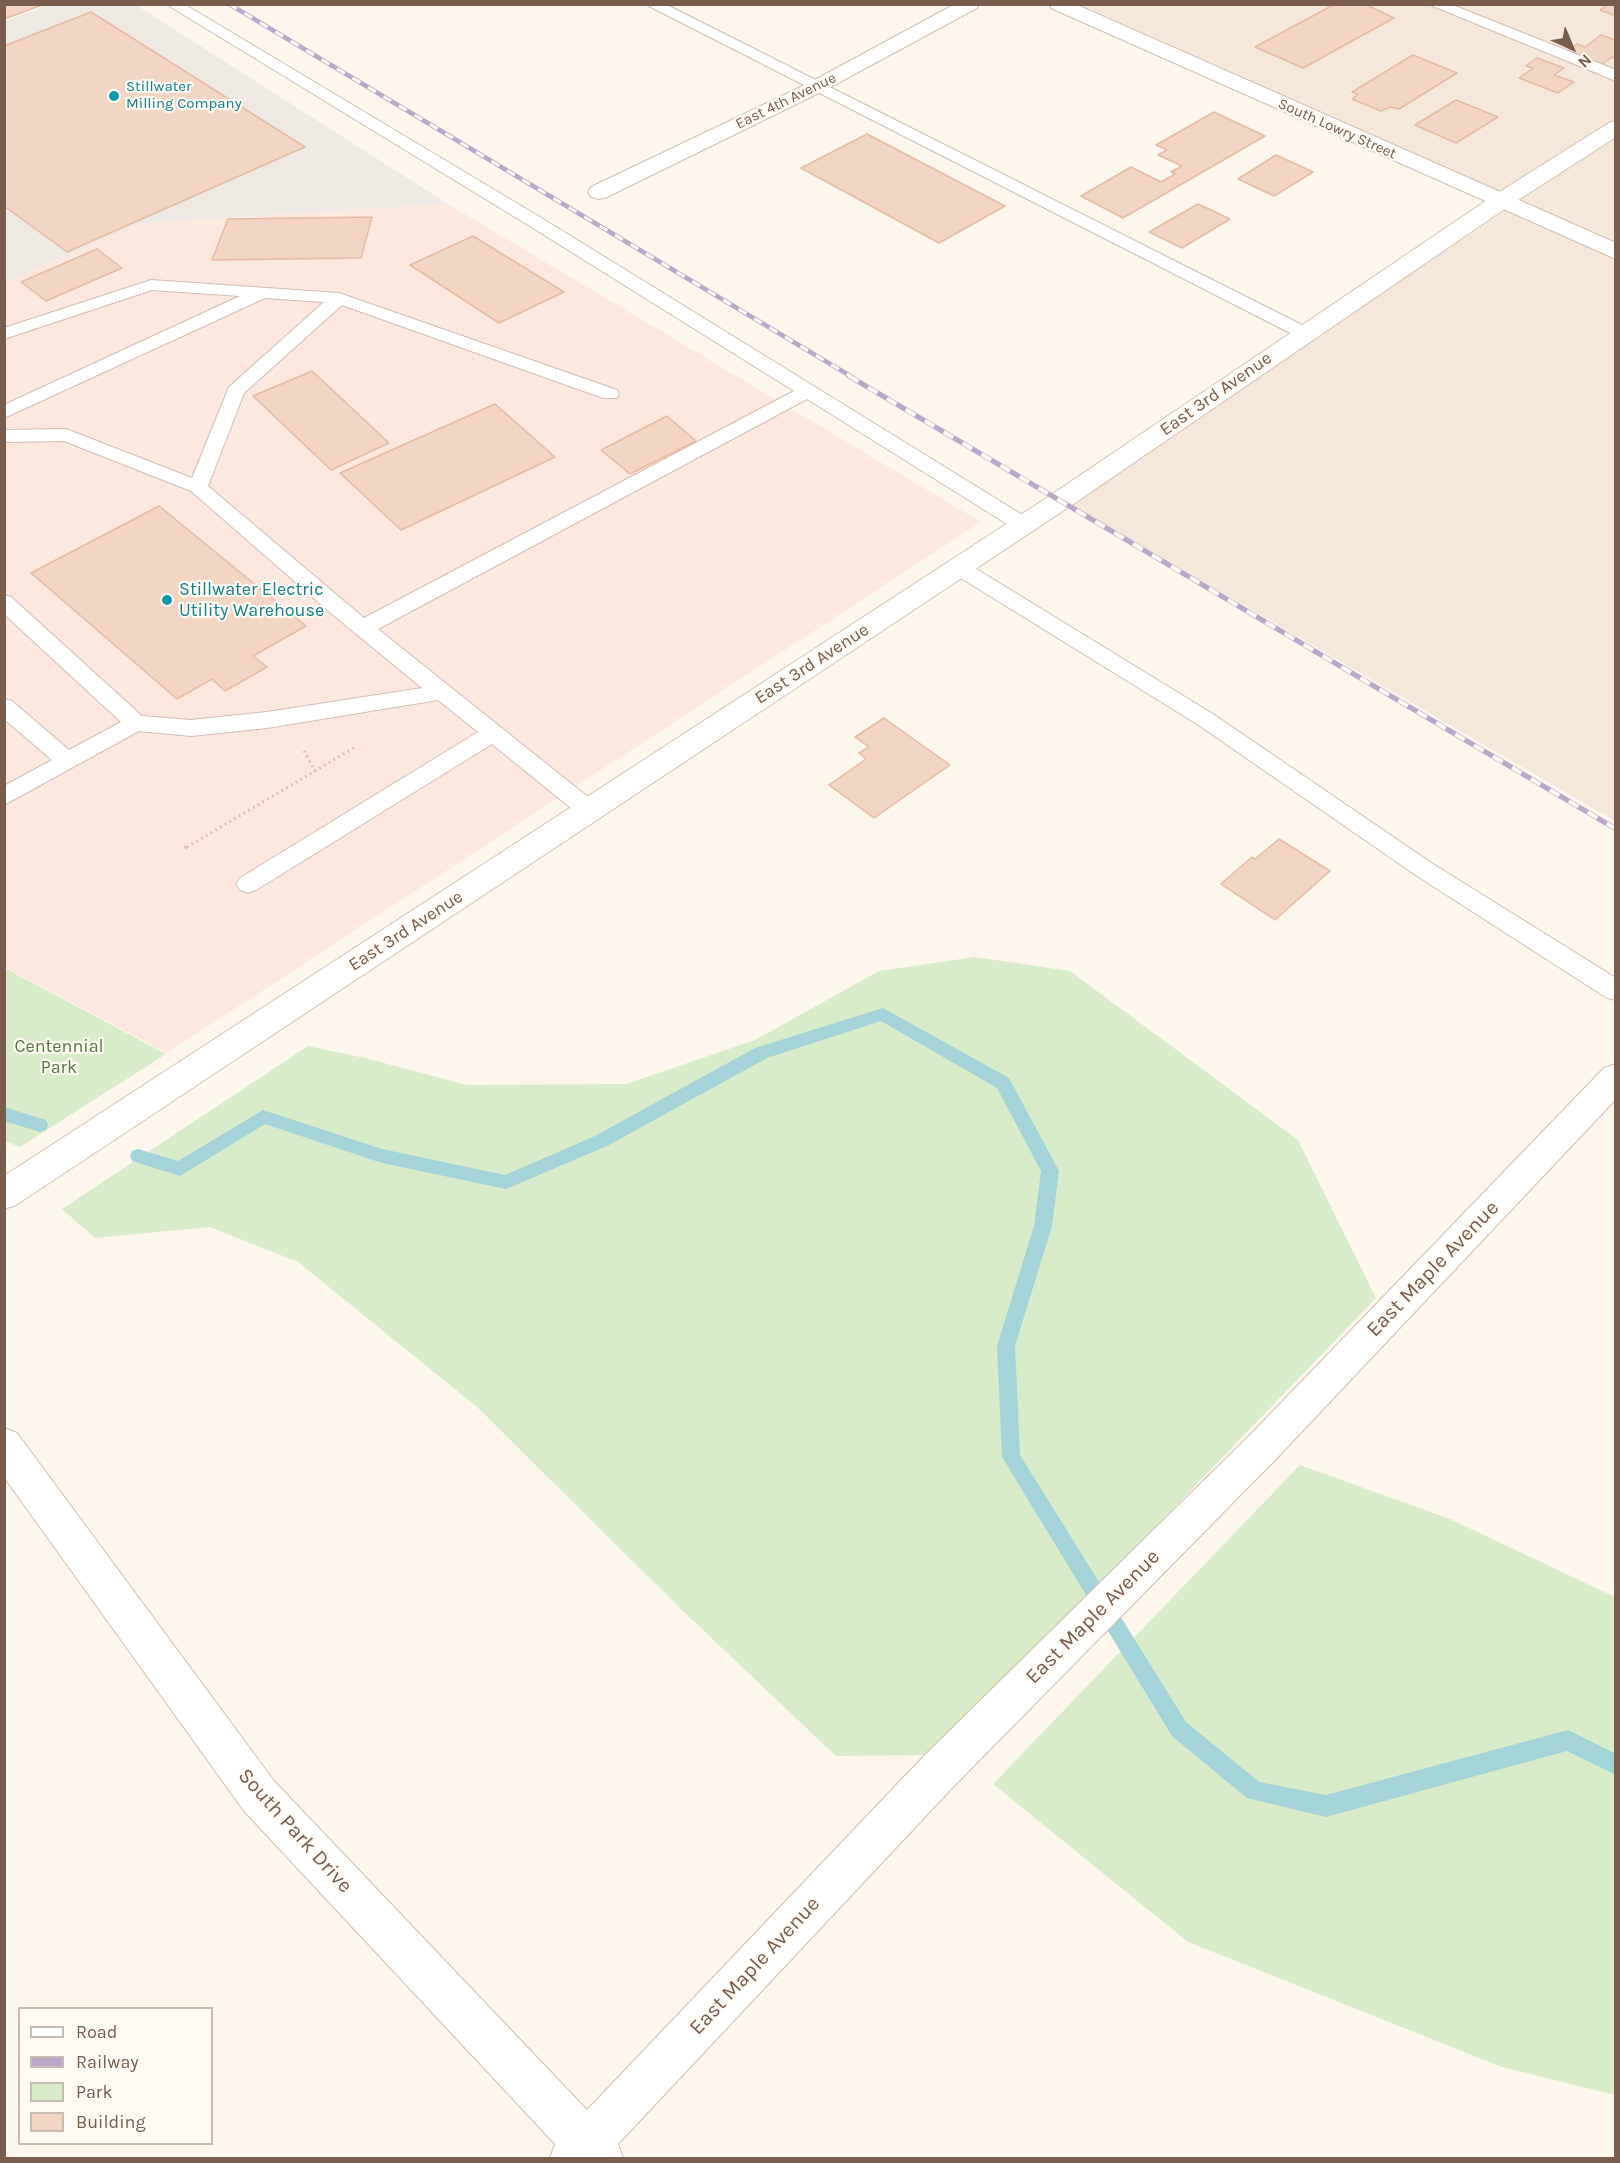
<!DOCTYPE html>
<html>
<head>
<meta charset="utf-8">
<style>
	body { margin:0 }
	#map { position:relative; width:1620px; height:2163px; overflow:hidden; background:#fdf6ec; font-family:Karla,sans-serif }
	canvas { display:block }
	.frame { position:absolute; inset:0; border:6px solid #7a5c4d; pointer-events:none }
	.legend { position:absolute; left:18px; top:2007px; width:195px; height:138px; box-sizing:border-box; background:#fffaf3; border:2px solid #cabbb1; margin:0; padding:8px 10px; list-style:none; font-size:18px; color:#7a5c4d }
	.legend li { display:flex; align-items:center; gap:12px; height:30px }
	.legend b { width:30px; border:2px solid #cabbb1 }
	.north { position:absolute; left:1542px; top:18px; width:60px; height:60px; -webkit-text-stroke:4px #fffaf3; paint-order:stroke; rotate:136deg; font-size:16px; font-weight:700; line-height:24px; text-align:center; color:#7a5c4d }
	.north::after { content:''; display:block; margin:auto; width:21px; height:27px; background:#7a5c4d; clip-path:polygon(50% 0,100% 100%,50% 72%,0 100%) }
</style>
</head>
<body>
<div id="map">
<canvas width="1620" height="2163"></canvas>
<div class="frame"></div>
<ul class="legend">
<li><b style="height:8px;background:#fff"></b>Road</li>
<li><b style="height:8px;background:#b9a8c9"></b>Railway</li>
<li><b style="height:16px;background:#d8ecc9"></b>Park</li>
<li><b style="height:16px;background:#f3d5c3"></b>Building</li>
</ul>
<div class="north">N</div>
</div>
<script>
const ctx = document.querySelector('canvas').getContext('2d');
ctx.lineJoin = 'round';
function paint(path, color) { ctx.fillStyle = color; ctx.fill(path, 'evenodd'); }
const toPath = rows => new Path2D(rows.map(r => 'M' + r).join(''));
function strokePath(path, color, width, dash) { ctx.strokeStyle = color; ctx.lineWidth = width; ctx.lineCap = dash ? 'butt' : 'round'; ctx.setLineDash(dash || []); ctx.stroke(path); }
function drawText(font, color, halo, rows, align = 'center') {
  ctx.font = font + ' Karla,sans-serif'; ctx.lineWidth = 4.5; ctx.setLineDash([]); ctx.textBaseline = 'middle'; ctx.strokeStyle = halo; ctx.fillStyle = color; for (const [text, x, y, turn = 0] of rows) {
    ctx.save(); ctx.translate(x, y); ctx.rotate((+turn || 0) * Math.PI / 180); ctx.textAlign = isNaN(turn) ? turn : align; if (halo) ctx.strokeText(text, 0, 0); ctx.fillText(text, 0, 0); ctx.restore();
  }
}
const residential = toPath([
	[1081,5,1615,5,1615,821,1068,503,1521,200]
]);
const commercial = toPath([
	[448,204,981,522,167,1053,5,967,4,282,142,223]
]);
const industrial = toPath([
	[49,5,136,5,448,204,142,223,5,282,5,21]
]);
const green = toPath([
	[975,957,1070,971,1298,1140,1376,1298,936,1755,836,1756,685,1613,477,1407,298,1262,210,1227,95,1238,62,1209,308,1046,365,1058,467,1085,626,1084,755,1040,879,971],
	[4,968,5,968,166,1054,20,1147,5,1141],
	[1300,1465,1450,1519,1615,1597,1615,2095,1502,2067,1188,1942,993,1784]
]);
const stream = toPath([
	[883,1008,1009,1078,1059,1171,1052,1226,1015,1346,1020,1455,1186,1722,1259,1782,1326,1795,1568,1730,1616,1754,1616,1775,1567,1751,1326,1817,1247,1798,1172,1736,1002,1457,997,1346,1034,1226,1041,1171,997,1088,881,1021,767,1058,607,1146,506,1189,382,1163,265,1124,180,1176,132,1161,130,1156,132,1151,138,1149,178,1161,263,1110,382,1149,505,1175,595,1136,755,1048,883,1008],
	[4,1107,46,1120,48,1125,46,1130,40,1132,4,1121,4,1107]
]);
const building = toPath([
	[4,4,45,4,4,19,4,4],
	[1335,4,1365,4,1394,18,1303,68,1255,47,1335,4],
	[1609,4,1616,4,1616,16,1600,10,1609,4],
	[91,12,305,147,67,252,4,206,4,46,91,12],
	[1601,35,1616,40,1616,59,1612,57,1600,66,1567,51,1577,44,1585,47,1601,35],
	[1413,55,1457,73,1399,109,1390,107,1381,111,1352,99,1358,94,1352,92,1413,55],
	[1537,58,1564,68,1554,75,1574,82,1558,93,1519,78,1533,68,1526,66,1537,58],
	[1456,100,1498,117,1456,143,1415,125,1456,100],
	[1214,112,1265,136,1123,218,1081,196,1131,167,1161,182,1175,174,1171,172,1182,166,1158,155,1167,150,1156,145,1214,112],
	[867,134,1005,206,939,243,801,168,867,134],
	[1276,155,1313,172,1274,196,1238,179,1276,155],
	[1198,204,1230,219,1182,248,1149,232,1198,204],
	[372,217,361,258,212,260,228,219,372,217],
	[473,236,564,292,499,323,410,265,473,236],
	[97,249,122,268,46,301,21,282,97,249],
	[312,371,389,443,331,470,253,396,312,371],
	[495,404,555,457,401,530,340,473,495,404],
	[667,416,696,441,630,474,601,450,667,416],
	[159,506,306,626,253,656,267,667,225,691,212,679,177,699,31,573,159,506],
	[884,718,950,765,874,818,829,785,866,759,859,753,869,747,855,737,884,718],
	[1279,839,1330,871,1275,920,1221,884,1252,857,1255,859,1279,839]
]);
const pathFar1 = toPath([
	[304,751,315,771],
	[187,847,357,746]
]);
const path = toPath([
	[185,848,189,845]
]);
const lane = toPath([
	[166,4,184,4,540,217,1029,519,1032,524,1029,529,1022,530,1015,529,807,399,378,629,598,805,601,811,598,817,590,819,582,817,492,744,256,890,248,893,240,890,236,884,240,878,478,732,438,700,267,728,191,736,139,731,4,805,4,786,52,760,4,719,4,699,12,701,69,750,121,722,4,614,4,595,11,597,142,716,191,720,267,712,422,688,332,614,191,491,64,441,4,442,4,430,66,429,192,478,229,387,324,302,265,298,4,418,4,405,240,296,152,290,4,339,4,328,151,280,339,293,617,390,619,394,617,398,603,398,342,305,244,393,208,486,364,618,794,391,528,225,166,4],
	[645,4,665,4,1310,329,1313,333,1310,337,1298,337,645,4],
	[1428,4,1450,4,1616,70,1616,81,1428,4],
	[958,560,965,562,1213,714,1433,864,1616,978,1616,1000,1607,998,1417,876,1197,724,951,572,948,567,951,562,958,560]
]);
const street = toPath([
	[955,4,979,4,977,8,825,90,607,197,599,199,591,197,588,192,591,187,811,82,955,4],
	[1049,4,1075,4,1616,243,1616,259,1051,8,1049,4],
	[1616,1064,1616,1099,1275,1460,953,1787,618,2144,623,2158,550,2158,555,2144,244,1811,4,1477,4,1428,17,1433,274,1781,587,2110,923,1757,1249,1436,1604,1068,1616,1064]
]);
const secondary = toPath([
	[1616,121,1616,137,1509,206,1069,507,16,1205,4,1209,4,1176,1051,495,1493,196,1609,123,1616,121]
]);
const railFar1 = toPath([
	[229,4,852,377]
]);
const rail = toPath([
	[849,376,1616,829]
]);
const markers = [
	[114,96,6,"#0f9aa8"],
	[167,600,6,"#0f9aa8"]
];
const farCulturenames = [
	["Stillwater",126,87],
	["Milling Company",126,104]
];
const farStreetnames = [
	["East 4th Avenue",786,101,-26],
	["South Lowry Street",1337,129,24]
];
const streetNames = [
	["East 3rd Avenue",1216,394,-35],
	["East 3rd Avenue",812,664,-33],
	["East 3rd Avenue",406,931,-33]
];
const cultureNames = [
	["Stillwater Electric",179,590],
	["Utility Warehouse",179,611]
];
const parkNames = [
	["Centennial",59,1047],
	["Park",59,1068]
];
const nearStreetnames = [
	["East Maple Avenue",1433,1269,-46],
	["East Maple Avenue",1093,1617,-45],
	["South Park Drive",295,1831,48],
	["East Maple Avenue",755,1966,-47]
];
paint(residential, '#f5e8da');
paint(commercial, '#fde8e0');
paint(industrial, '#efe9e4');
paint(green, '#d8ecc9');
paint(stream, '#a5d3da');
paint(building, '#f3d5c3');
strokePath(building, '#e6bba3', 1.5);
strokePath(lane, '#d1beb0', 2);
strokePath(street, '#d1beb0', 2);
strokePath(secondary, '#d6c0b0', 2);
strokePath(pathFar1, '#d9b8a5', 3, [1.5, 4]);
strokePath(path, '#d9b8a5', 4, [1.5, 4.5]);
paint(lane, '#fff');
paint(street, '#fff');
paint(secondary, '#fff');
strokePath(railFar1, '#b9a8c9', 4.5);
strokePath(rail, '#b9a8c9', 5);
strokePath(railFar1, '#fffaf3', 3, [9]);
strokePath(rail, '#fffaf3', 4, [11]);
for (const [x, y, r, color] of markers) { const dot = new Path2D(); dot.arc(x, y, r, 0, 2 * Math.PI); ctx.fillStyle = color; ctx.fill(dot); strokePath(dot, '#fffaf3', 2); }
drawText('15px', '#0d838f', '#fffaf3', farCulturenames, 'left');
drawText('15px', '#7a5c4d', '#fffaf3', farStreetnames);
drawText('18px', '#7a5c4d', '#fffaf3', streetNames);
drawText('18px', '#0d838f', '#fffaf3', cultureNames, 'left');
drawText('18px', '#537a41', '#fffaf3', parkNames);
drawText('21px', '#7a5c4d', '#fffaf3', nearStreetnames);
</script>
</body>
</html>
